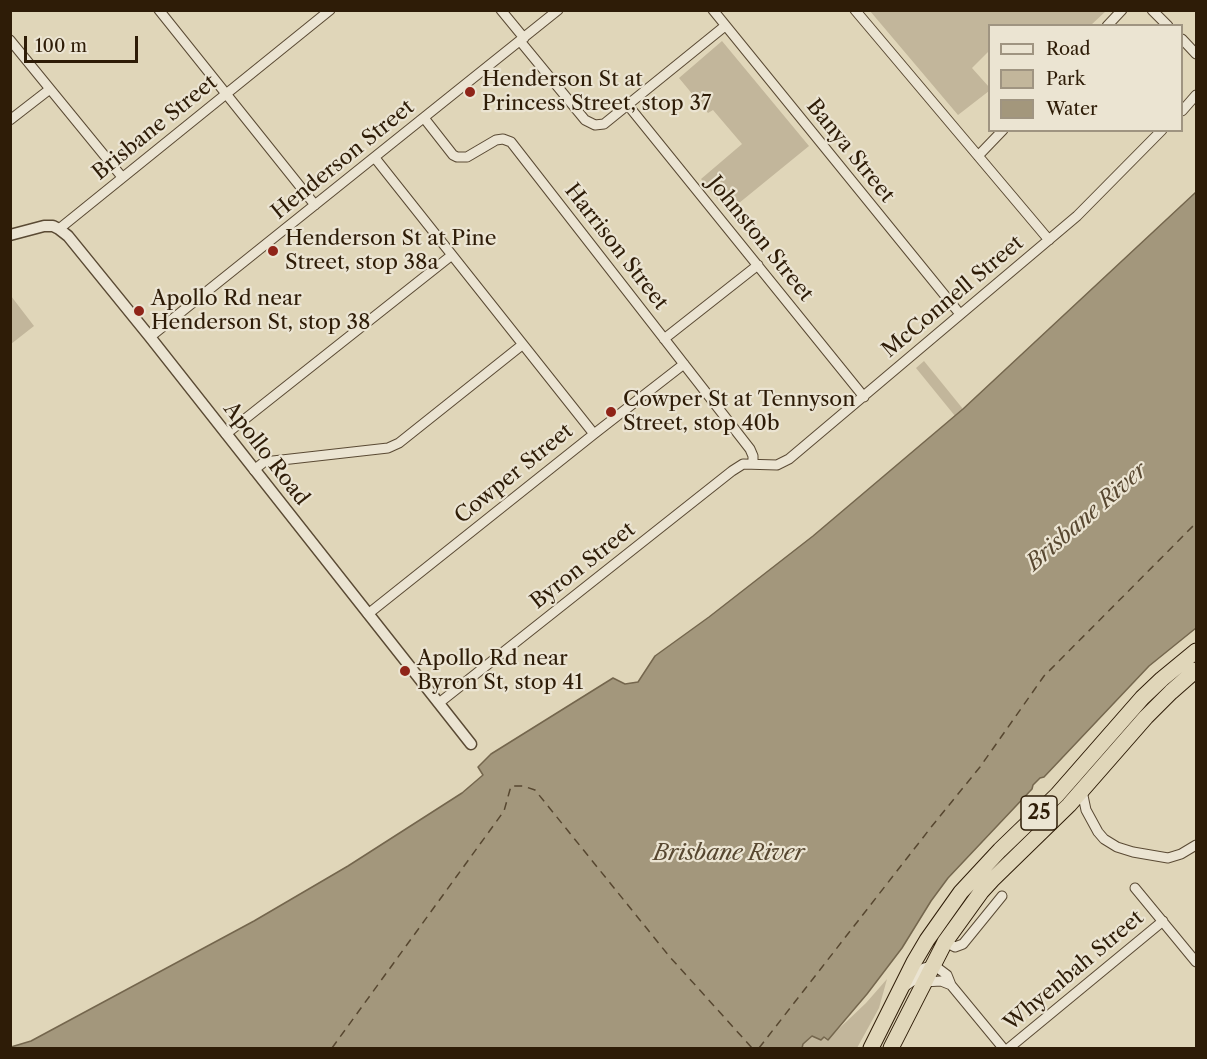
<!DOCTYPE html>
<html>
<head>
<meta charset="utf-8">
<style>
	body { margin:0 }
	#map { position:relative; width:1207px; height:1059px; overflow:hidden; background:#e0d6b9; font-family:"Libre Caslon Text",serif }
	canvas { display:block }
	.frame { position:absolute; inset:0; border:12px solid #2e1c07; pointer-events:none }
	.legend { position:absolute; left:988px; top:24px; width:195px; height:108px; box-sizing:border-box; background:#ebe4d2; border:2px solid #9f9481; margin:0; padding:8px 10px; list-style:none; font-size:18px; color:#2e1c07 }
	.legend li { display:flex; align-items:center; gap:12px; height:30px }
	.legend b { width:30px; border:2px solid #9f9481 }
	.scale { position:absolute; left:24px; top:36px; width:114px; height:27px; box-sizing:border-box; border:3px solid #2e1c07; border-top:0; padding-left:8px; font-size:18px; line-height:21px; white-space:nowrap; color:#2e1c07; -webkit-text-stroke:4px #ebe4d2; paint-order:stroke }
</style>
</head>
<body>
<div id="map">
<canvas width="1207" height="1059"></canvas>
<div class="frame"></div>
<ul class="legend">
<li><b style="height:8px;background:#ebe4d2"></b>Road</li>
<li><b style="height:16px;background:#c2b69b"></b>Park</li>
<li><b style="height:16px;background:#a3977c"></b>Water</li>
</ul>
<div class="scale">100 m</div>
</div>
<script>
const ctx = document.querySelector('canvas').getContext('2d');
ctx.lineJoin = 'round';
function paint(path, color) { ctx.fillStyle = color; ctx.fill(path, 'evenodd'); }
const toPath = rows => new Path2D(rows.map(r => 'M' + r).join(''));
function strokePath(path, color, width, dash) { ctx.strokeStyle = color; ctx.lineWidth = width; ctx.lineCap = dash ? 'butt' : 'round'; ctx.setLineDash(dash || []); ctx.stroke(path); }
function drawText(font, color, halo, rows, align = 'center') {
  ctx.font = font + ' "Libre Caslon Text",serif'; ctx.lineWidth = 4.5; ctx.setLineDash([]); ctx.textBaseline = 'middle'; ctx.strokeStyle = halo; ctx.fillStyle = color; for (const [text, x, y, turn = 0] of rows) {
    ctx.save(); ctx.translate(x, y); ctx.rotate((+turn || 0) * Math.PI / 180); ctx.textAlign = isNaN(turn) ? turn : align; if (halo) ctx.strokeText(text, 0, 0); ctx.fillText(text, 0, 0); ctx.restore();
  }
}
const green = toPath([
	[870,11,1106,11,1091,25,990,26,989,51,972,68,989,87,989,91,958,115],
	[722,41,809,146,728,212,701,179,742,144,713,110,708,113,679,78],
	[11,296,34,326,11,344],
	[924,361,963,409,955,416,916,368],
	[887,979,879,1008,857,1048,802,1048,803,1044,812,1036,821,1040,824,1037,828,1039,866,1003]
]);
const water = toPath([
	[1196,192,1196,628,1149,666,1044,777,1040,778,1033,785,1032,789,948,878,931,901,902,948,867,994,828,1040,824,1037,821,1040,812,1036,803,1044,802,1048,11,1048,11,1047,31,1041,254,921,348,866,462,793,483,775,478,767,491,754,613,678,625,684,638,682,655,656,709,617,813,536,963,409,1196,192]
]);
const ferry = toPath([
	[332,1048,504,811,511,786,523,786,535,790,669,956,752,1048],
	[759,1048,932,826,980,767,1044,676,1196,523]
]);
const minor = toPath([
	[159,10,315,205],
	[501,10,524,38],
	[713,10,960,314],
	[855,10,1049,240],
	[1152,10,1168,26],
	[1107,26,1122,10],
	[1182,39,1196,54],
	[10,40,122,177],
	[520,41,585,120,595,125,604,124,725,26],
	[627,104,864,397],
	[1182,111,1196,95],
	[424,118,453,155,457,157,467,157,496,140,503,139,511,142,750,449,753,456,753,464],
	[10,120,50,89],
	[978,156,1003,130],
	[375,158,594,434],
	[59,229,330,10],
	[150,337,558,10],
	[664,339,758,265],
	[226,434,452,255],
	[254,470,264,462,388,448,399,443,522,345],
	[368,614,594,434,684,364],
	[439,703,732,471,743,464,777,465,789,459,1077,216,1162,130],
	[1082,791,1086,810,1098,832,1104,839,1117,847,1133,852,1168,858,1181,854,1196,845],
	[1135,888,1196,962],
	[945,942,955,947,963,944,1002,896],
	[924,982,941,981,951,985],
	[904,987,914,980,919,972,924,968,931,966,939,969,947,975,951,985,1003,1048],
	[1009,1048,1163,921]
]);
const tertiary = toPath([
	[10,235,44,226,53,226,59,229,68,236,150,337,471,744]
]);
const trunk = toPath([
	[871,1048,914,962,927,940,961,892,1000,850,1057,795,1142,698,1162,679,1196,651],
	[891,1048,945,942,981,892,992,880,1069,805,1146,717,1171,692,1196,670]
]);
const markers = [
	[470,92,6,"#8f2418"],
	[273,251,6,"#8f2418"],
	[139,311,6,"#8f2418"],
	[611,412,6,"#8f2418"],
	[405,671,6,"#8f2418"]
];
const shields = [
	[1039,813,36]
];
const shieldNames = [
	["25",1039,813]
];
const poiNames = [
	["Henderson St at",482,80],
	["Princess Street, stop 37",482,104],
	["Henderson St at Pine",285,239],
	["Street, stop 38a",285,263],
	["Apollo Rd near",151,299],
	["Henderson St, stop 38",151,323],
	["Cowper St at Tennyson",623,400],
	["Street, stop 40b",623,424],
	["Apollo Rd near",417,659],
	["Byron St, stop 41",417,683]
];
const streetNames = [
	["Brisbane Street",155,128,-39],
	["Banya Street",850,151,51],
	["Henderson Street",343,160,-39],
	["Johnston Street",760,239,51],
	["Harrison Street",616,247,52],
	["McConnell Street",953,297,-40],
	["Apollo Road",266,454,52],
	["Cowper Street",514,474,-39],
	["Byron Street",583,566,-38],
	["Whyenbah Street",1074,971,-40]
];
const waterNames = [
	["Brisbane River",1087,517,-41],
	["Brisbane River",729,854]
];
paint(green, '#c2b69b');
paint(water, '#a3977c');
strokePath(water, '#74664d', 1.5);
strokePath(ferry, '#574730', 1.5, [8, 6]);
strokePath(minor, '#5a4a34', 11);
strokePath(tertiary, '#5a4a34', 13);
strokePath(trunk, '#2e1c07', 17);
strokePath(minor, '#ebe4d2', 9);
strokePath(tertiary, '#ebe4d2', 10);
strokePath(trunk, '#e0d6b9', 15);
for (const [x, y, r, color] of markers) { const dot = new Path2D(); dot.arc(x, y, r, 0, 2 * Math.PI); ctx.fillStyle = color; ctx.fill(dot); strokePath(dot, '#ebe4d2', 2); }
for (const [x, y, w] of shields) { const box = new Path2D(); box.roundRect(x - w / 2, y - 17, w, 34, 4.5); ctx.fillStyle = '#ebe4d2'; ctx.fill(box); strokePath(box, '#2e1c07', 1.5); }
drawText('bold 20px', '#2e1c07', null, shieldNames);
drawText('21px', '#2e1c07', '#ebe4d2', poiNames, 'left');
drawText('21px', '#2e1c07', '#ebe4d2', streetNames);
drawText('italic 22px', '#574730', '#ebe4d2', waterNames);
</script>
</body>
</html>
